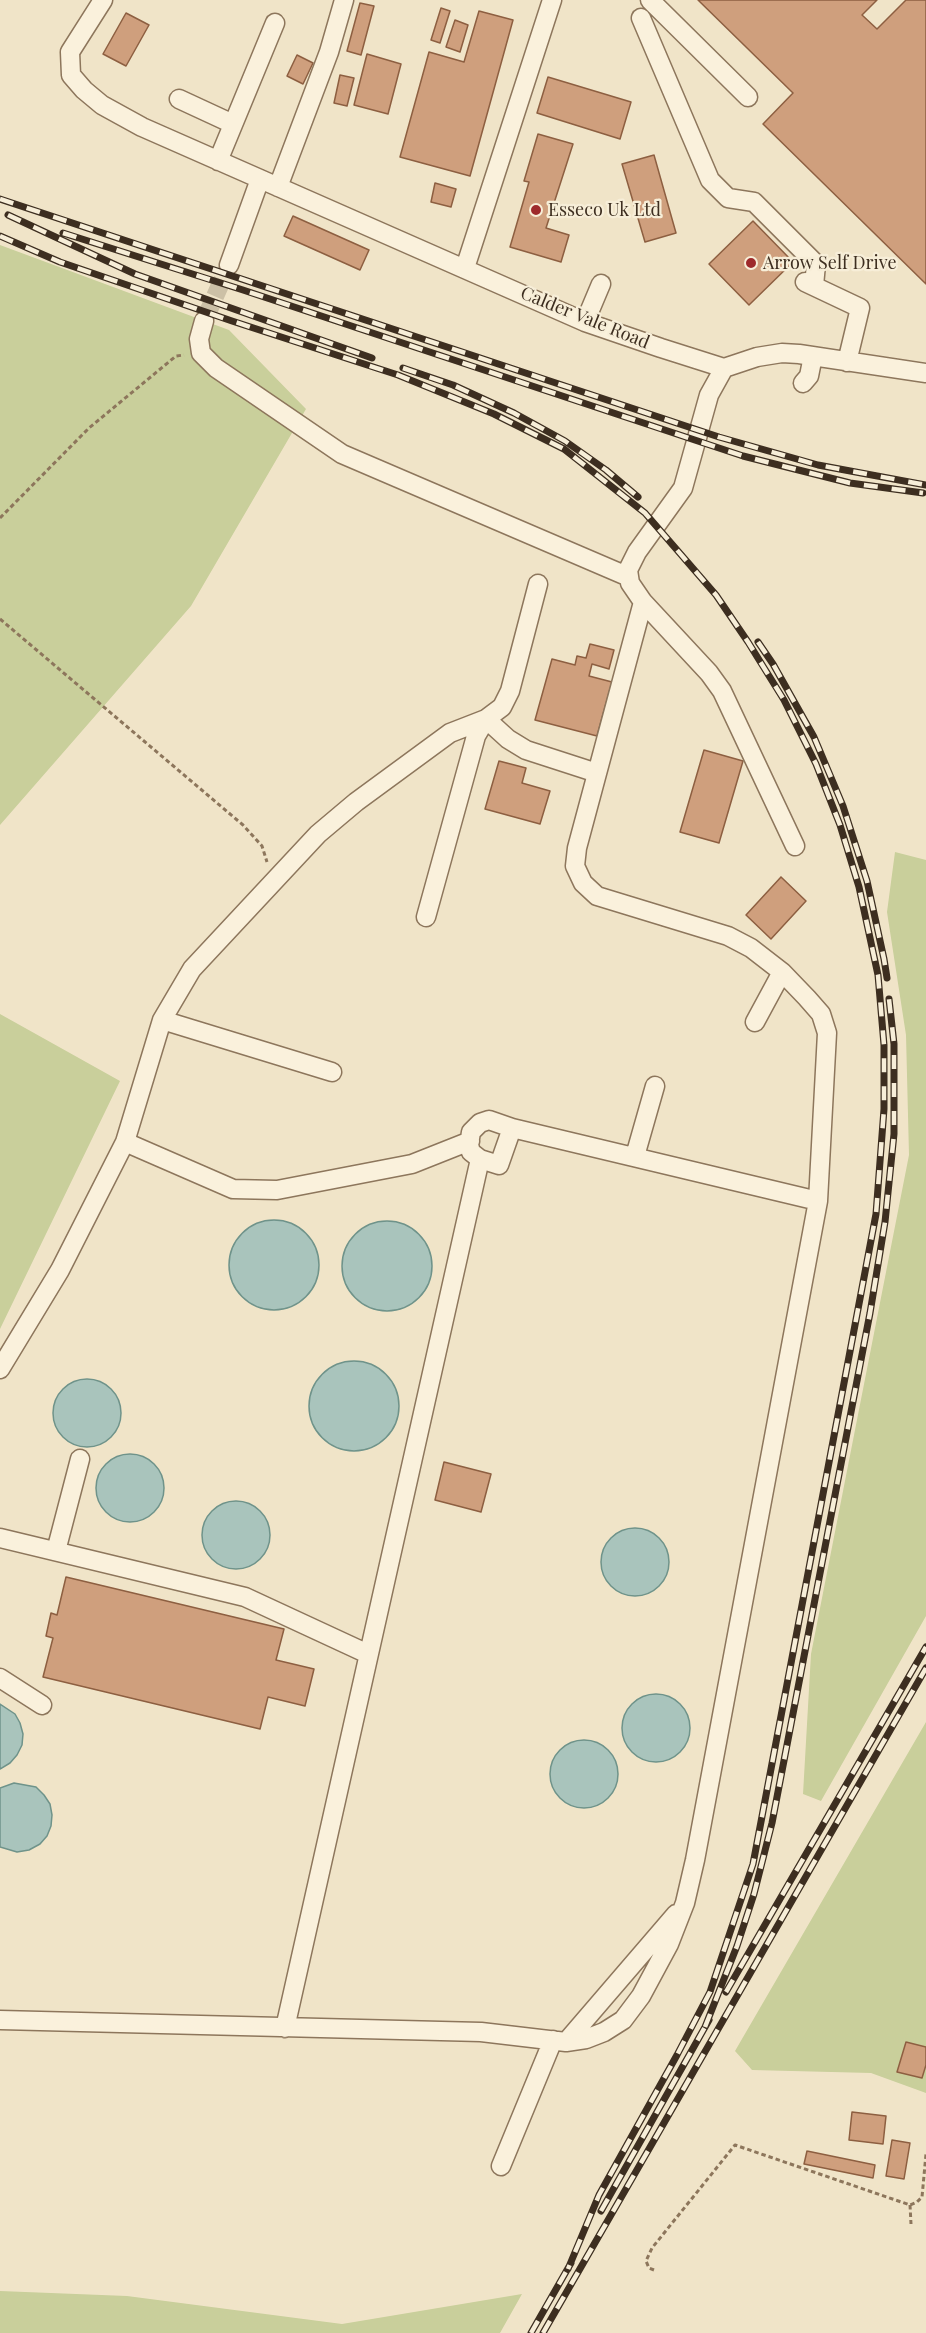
<!DOCTYPE html>
<html>
<head>
<meta charset="utf-8">
<style>
	body { margin:0 }
	canvas { display:block; background:#f0e4c8 }
</style>
</head>
<body>
<canvas width="926" height="2333"></canvas>
<script>
const ctx = document.querySelector('canvas').getContext('2d');
ctx.lineJoin = 'round';
function paint(path, color) { ctx.fillStyle = color; ctx.fill(path, 'evenodd'); }
const toPath = rows => new Path2D(rows.map(r => 'M' + r).join(''));
function strokePath(path, color, width, dash) { ctx.strokeStyle = color; ctx.lineWidth = width; ctx.lineCap = dash ? 'butt' : 'round'; ctx.setLineDash(dash || []); ctx.stroke(path); }
function drawText(font, color, halo, rows, align = 'center') {
  ctx.font = font + ' "Playfair Display",serif'; ctx.lineWidth = 4.5; ctx.setLineDash([]); ctx.textBaseline = 'middle'; ctx.strokeStyle = halo; ctx.fillStyle = color; for (const [text, x, y, turn = 0] of rows) {
    ctx.save(); ctx.translate(x, y); ctx.rotate((+turn || 0) * Math.PI / 180); ctx.textAlign = isNaN(turn) ? turn : align; if (halo) ctx.strokeText(text, 0, 0); ctx.fillText(text, 0, 0); ctx.restore();
  }
}
const green = toPath([
	[0,245,229,330,306,409,191,606,0,825],
	[895,852,926,860,926,1616,821,1801,803,1794,811,1654,909,1155,906,1035,887,912],
	[0,1014,120,1081,0,1329],
	[926,1722,926,2093,871,2073,752,2070,735,2051],
	[0,2291,127,2296,342,2324,522,2294,500,2333,0,2333]
]);
const water = toPath([
	'229 1265a45 45 0 1 1 90 0a45 45 0 1 1-90 0Z',
	'342 1266a45 45 0 1 1 90 0a45 45 0 1 1-90 0Z',
	'309 1406a45 45 0 1 1 90 0a45 45 0 1 1-90 0Z',
	'53 1413a34 34 0 1 1 68 0a34 34 0 1 1-68 0Z',
	'96 1488a34 34 0 1 1 68 0a34 34 0 1 1-68 0Z',
	'202 1535a34 34 0 1 1 68 0a34 34 0 1 1-68 0Z',
	'601 1562a34 34 0 1 1 68 0a34 34 0 1 1-68 0Z',
	'622 1728a34 34 0 1 1 68 0a34 34 0 1 1-68 0Z',
	[0,1704,15,1714,20,1723,23,1734,22,1745,17,1755,10,1763,0,1769,0,1704],
	'550 1774a34 34 0 1 1 68 0a34 34 0 1 1-68 0Z',
	[14,1783,36,1787,44,1795,50,1804,52,1815,51,1826,47,1836,40,1844,29,1850,17,1852,0,1847,0,1788,14,1783]
]);
const building = toPath([
	[698,0,877,0,862,15,877,29,906,0,926,0,926,284,763,124,793,93,698,0],
	[360,3,374,6,361,55,347,51,360,3],
	[441,8,450,11,440,43,431,40,441,8],
	[479,11,513,20,470,176,400,157,429,52,464,62,479,11],
	[126,13,149,25,126,66,103,54,126,13],
	[455,20,468,25,460,52,446,47,455,20],
	[367,54,401,64,388,114,354,105,367,54],
	[297,55,313,63,303,84,287,76,297,55],
	[340,75,354,78,347,106,334,103,340,75],
	[548,77,631,102,620,139,537,113,548,77],
	[538,134,573,144,546,228,569,235,561,262,510,247,529,182,524,181,538,134],
	[654,155,676,233,645,242,622,164,654,155],
	[435,183,456,189,451,207,431,202,435,183],
	[293,216,369,250,360,270,284,236,293,216],
	[753,221,793,262,749,305,709,264,753,221],
	[590,644,614,650,609,669,592,664,589,676,612,682,597,736,535,720,552,659,575,665,577,656,586,658,590,644],
	[704,750,743,761,719,843,680,832,704,750],
	[499,761,526,768,522,783,550,791,540,824,485,809,499,761],
	[781,877,806,901,771,939,746,915,781,877],
	[444,1462,491,1474,481,1512,435,1500,444,1462],
	[66,1577,284,1629,276,1660,314,1669,305,1706,268,1697,260,1729,43,1677,53,1638,46,1636,51,1613,57,1615,66,1577],
	[906,2042,926,2047,926,2065,922,2078,897,2072,906,2042],
	[852,2112,886,2116,883,2144,849,2140,852,2112],
	[892,2140,910,2143,904,2179,886,2176,892,2140],
	[807,2151,875,2165,873,2178,804,2164,807,2151]
]);
const minorTunnel = toPath([
	[204,321,229,265]
]);
const path = toPath([
	[0,518,89,428,176,356,184,355],
	[0,619,243,825,262,846,267,862],
	[910,2205,911,2224],
	[654,2270,649,2268,646,2261,652,2248,735,2145,910,2205,917,2202,922,2197,926,2154]
]);
const minor = toPath([
	[103,0,70,52,71,75,84,90,102,105,142,127,585,322,661,348,724,368,757,357,782,353,799,354,926,373],
	[650,0,748,97],
	[641,18,710,180,728,198,754,202,816,264,814,286],
	[179,99,233,124],
	[218,161,275,23],
	[278,187,329,52,344,0],
	[229,265,260,179],
	[465,268,552,0],
	[805,282,860,308,847,362],
	[204,321,199,339,201,353,216,368,342,454,629,577],
	[585,322,601,284],
	[724,368,709,395,683,488,637,552,628,570,630,583,643,602,709,673,722,691,795,846],
	[803,383,809,376,813,356],
	[426,917,476,736,486,719,508,739,526,750,597,773],
	[162,1020,332,1072],
	[755,1022,782,972],
	[512,1128,489,1120,480,1123,471,1132,469,1145,471,1152,480,1159,499,1165,512,1128,818,1201],
	[125,1142,233,1189,277,1190,412,1164,470,1141],
	[635,1156,655,1086],
	[0,1369,60,1270,125,1142,162,1020,192,969,318,834,356,802,450,733,486,719,502,707,510,691,538,584],
	[0,1538,245,1597,368,1654],
	[56,1551,80,1459],
	[0,1678,42,1705],
	[0,2020,481,2032,566,2042,586,2039,604,2032,623,2020,641,1996,669,1944,685,1903,695,1860,818,1201,827,1033,821,1014,807,998,782,972,751,948,728,936,597,896,583,883,575,866,577,848,643,602],
	[285,2028,480,1159],
	[566,2042,676,1914],
	[501,2166,553,2040]
]);
const rail = toPath([
	[0,199,719,437,818,465,926,485],
	[8,215,135,274,372,358],
	[63,233,243,290,743,456,850,483,923,493],
	[0,236,60,262,232,321,398,375,494,414,564,449,645,513,716,595,748,642,784,700,816,764,840,825,859,887,878,975,884,1045,884,1109,876,1214,753,1864,710,1992,677,2055,599,2195,568,2269],
	[403,368,453,385,514,413,565,441,606,470,638,497],
	[758,642,773,664,814,737,843,806,867,881,884,959,887,978],
	[726,1992,926,1647],
	[705,2027,737,1946,754,1894,772,1823,870,1313,885,1222,894,1134,894,1044,889,999],
	[601,2211,709,2020],
	[531,2333,571,2263],
	[543,2333,926,1668]
]);
const markers = [
	[536,210,6,"#9e2a2b"],
	[751,263,6,"#9e2a2b"]
];
const poiNames = [
	["Esseco Uk Ltd",548,210],
	["Arrow Self Drive",763,263]
];
const streetNames = [
	["Calder Vale Road",585,318,22]
];
paint(green, '#c9cf9b');
paint(water, '#a9c4bc');
strokePath(water, '#6f938a', 1.5);
paint(building, '#cf9f7d');
strokePath(building, '#8d5f41', 1.5);
strokePath(minorTunnel, '#ccc0a6', 18, [18, 9]);
strokePath(minor, '#8d765c', 21);
strokePath(path, '#8d765c', 3, [4.5, 3]);
strokePath(minor, '#faf1dc', 18);
strokePath(rail, '#3d2e20', 7);
strokePath(rail, '#f7eed8', 4.5, [14]);
for (const [x, y, r, color] of markers) { const dot = new Path2D(); dot.arc(x, y, r, 0, 2 * Math.PI); ctx.fillStyle = color; ctx.fill(dot); strokePath(dot, '#f7eed8', 2); }
drawText('18px', '#3d2e20', '#f7eed8', poiNames, 'left');
drawText('18px', '#3d2e20', '#f7eed8', streetNames);
</script>
</body>
</html>
